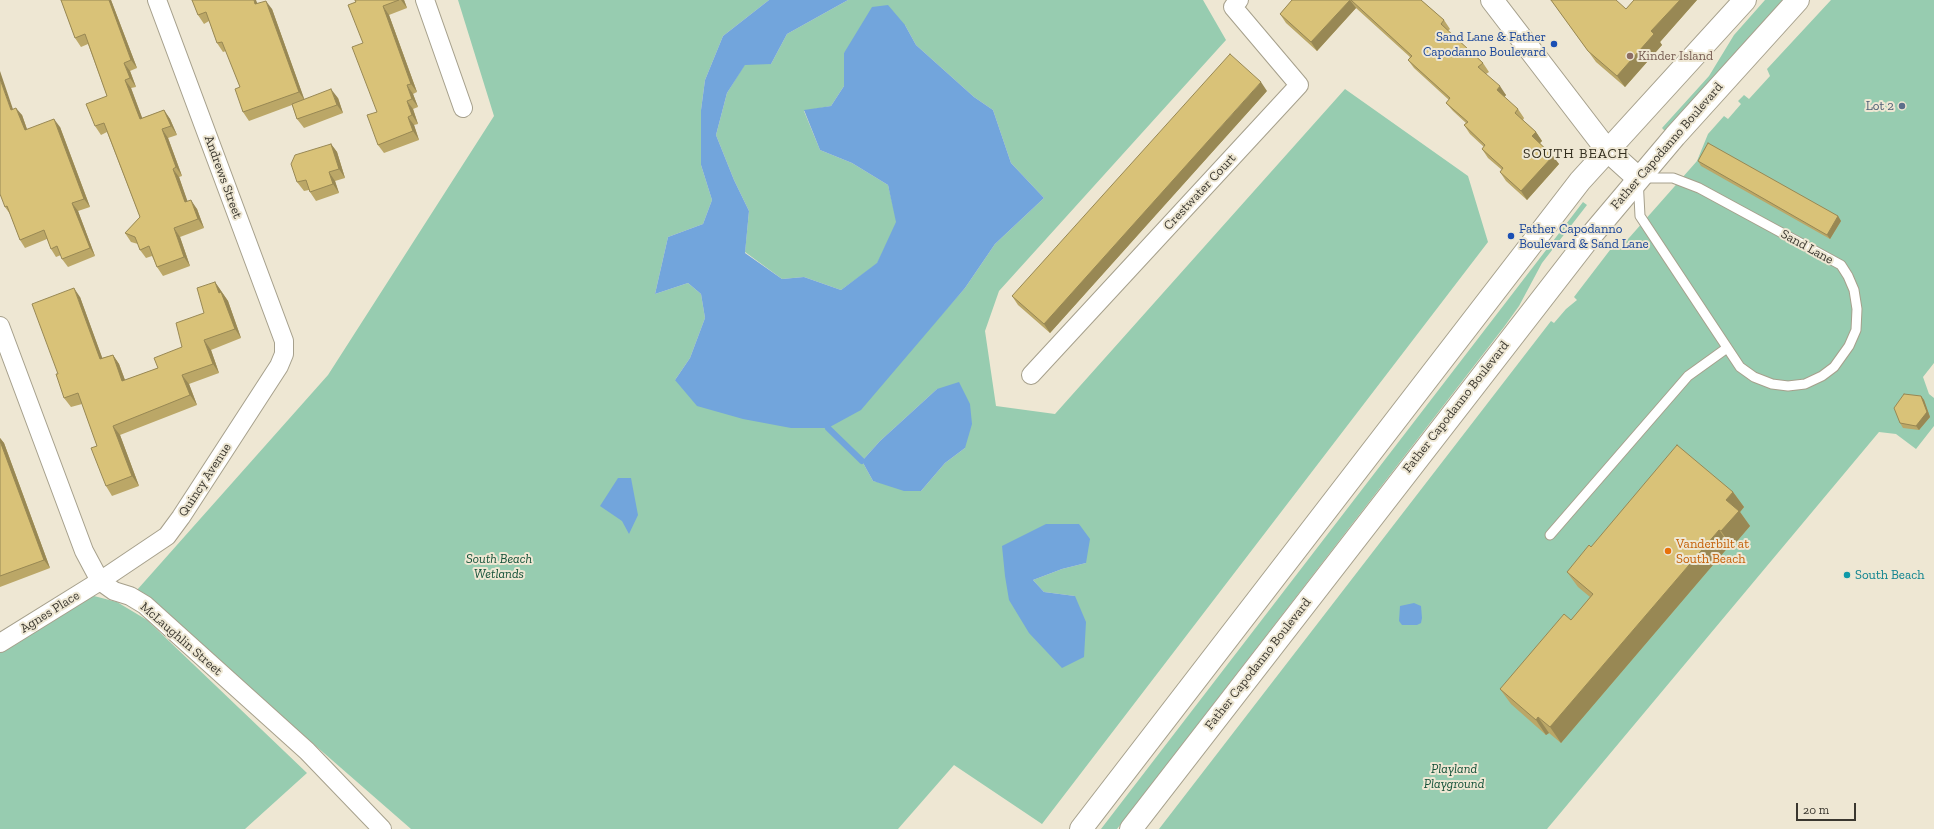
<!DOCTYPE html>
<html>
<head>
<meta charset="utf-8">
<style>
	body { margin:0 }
	#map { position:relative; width:1934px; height:829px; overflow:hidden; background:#eee7d3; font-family:"Zilla Slab",serif }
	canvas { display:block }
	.scale { position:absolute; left:1796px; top:803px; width:60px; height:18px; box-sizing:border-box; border:2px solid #3a372f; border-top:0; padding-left:5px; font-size:12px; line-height:14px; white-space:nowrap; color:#3a372f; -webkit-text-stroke:3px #eee7d3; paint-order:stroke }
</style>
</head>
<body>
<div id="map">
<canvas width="1934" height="829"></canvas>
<div class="scale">20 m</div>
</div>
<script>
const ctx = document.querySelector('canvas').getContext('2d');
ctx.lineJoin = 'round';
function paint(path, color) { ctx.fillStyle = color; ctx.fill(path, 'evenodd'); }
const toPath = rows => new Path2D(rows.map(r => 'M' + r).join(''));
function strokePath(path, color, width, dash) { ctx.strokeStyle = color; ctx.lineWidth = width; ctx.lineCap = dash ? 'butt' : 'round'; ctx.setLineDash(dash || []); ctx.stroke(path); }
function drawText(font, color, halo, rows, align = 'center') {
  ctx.font = font + ' "Zilla Slab",serif'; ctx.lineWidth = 4; ctx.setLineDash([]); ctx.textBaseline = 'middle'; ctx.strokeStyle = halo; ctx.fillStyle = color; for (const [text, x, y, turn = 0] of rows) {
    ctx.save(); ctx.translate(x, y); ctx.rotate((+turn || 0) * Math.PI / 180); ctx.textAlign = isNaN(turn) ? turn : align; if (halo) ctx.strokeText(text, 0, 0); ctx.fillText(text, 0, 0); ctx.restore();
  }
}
const green = toPath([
	[458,0,769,0,723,36,705,80,701,110,701,165,712,200,703,224,668,237,655,294,688,283,701,294,705,318,690,358,675,380,919,340,965,288,995,244,1044,198,1011,163,993,110,974,97,916,45,905,25,844,53,844,86,831,106,804,111,820,150,852,163,888,185,897,222,877,264,841,290,804,277,782,279,745,252,749,211,734,180,716,135,727,93,745,64,771,64,787,34,848,0,1203,0,1226,40,999,291,985,331,996,406,1055,414,1345,89,1468,176,1488,242,1042,824,954,765,898,829,411,829,137,590,328,375,494,116],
	[937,389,965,448,945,463,921,491,873,481,862,461,880,441],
	[1079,524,1086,563,1062,569,1033,580,1044,592,1075,596,1009,600],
	[1765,0,1783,0,1665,131,1662,128,1709,76,1734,35],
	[1831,0,1934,0,1934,363,1923,377,1929,394,1934,398,1934,426,1916,449,1896,434,1879,432,1547,829,1159,829,1551,321,1554,323,1566,309,1577,300,1574,297,1610,250,1616,246,1621,247,1697,161,1708,134,1724,116,1728,119,1741,104,1738,101,1744,95,1749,99,1770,76,1767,69],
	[1583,202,1587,205,1542,263,1519,306,1504,327,1117,829,1101,829],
	[94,596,117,602,147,620,307,773,245,829,0,829,0,653,74,604]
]);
const water = toPath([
	[769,0,848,0,787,34,771,64,745,65,727,93,716,135,734,180,749,211,745,253,782,279,804,277,841,290,877,263,896,222,888,185,852,163,820,150,804,110,831,106,844,86,844,53,872,7,888,5,905,25,916,45,974,97,993,110,1011,163,1044,198,995,244,965,288,861,410,828,428,791,428,743,419,697,406,675,380,690,358,705,318,701,294,688,283,655,294,668,237,703,224,712,200,701,165,701,110,705,80,723,36],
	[959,382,970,404,972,424,965,448,945,463,921,491,904,491,873,481,862,461,880,441,937,389],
	[618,478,631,478,638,515,629,534,622,521,600,506],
	[1046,524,1079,524,1090,539,1086,563,1062,569,1033,580,1044,592,1075,596,1086,622,1084,657,1062,668,1029,633,1009,600,1005,576,1002,546],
	[1414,603,1421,606,1422,618,1421,623,1417,625,1402,625,1399,621,1400,606]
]);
const stream = toPath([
	[828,428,862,461]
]);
const service = toPath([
	[1638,178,1673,178,1699,188,1841,265,1848,276,1854,290,1857,309,1856,330,1849,346,1834,367,1822,376,1805,384,1788,386,1772,384,1754,377,1740,367,1640,216,1638,178],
	[1550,535,1688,376,1727,348]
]);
const minor = toPath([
	[425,0,463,108],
	[0,326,84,551,100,581,114,591,130,596,145,605,307,751,382,829],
	[1031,375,1299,85,1233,7,1239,0],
	[0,643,100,581,167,536,181,517,279,366,284,354,284,341,157,0]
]);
const tertiary = toPath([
	[1492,0,1607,150,1638,178]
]);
const secondary = toPath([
	[1081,829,1580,181,1745,0],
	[1131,829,1589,238,1675,136,1798,0]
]);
const wall = toPath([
	[61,0,111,0,137,68,130,71,136,87,131,88,142,118,164,110,170,119,177,135,168,138,182,176,179,177,187,201,197,209,204,228,180,237,190,266,163,276,157,267,152,256,146,258,140,250,138,244,131,242,125,233,140,217,107,132,101,135,95,126,107,96,88,44,81,47,75,38],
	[192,0,258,3,272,9,304,99,338,98,343,113,304,128,297,119,292,105,249,121,243,112,240,87,226,51,223,52,217,43,209,21,204,24,198,15],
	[355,0,404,0,407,8,389,15,417,92,413,94,418,107,413,109,418,124,414,125,419,140,384,153,378,145,377,112],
	[1292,0,1421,0,1444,20,1450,29,1448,31,1483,63,1489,72,1486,74,1506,95,1504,97,1518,109,1524,118,1523,120,1536,132,1542,141,1540,143,1559,164,1527,200,1506,181,1500,172,1502,170,1488,158,1482,149,1484,147,1470,134,1464,125,1466,123,1453,111,1446,103,1449,100,1414,68,1408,60,1410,57,1356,8,1317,51,1286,23,1280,14],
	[1551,0,1626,9,1634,0,1697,0,1660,42,1662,45,1625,87,1596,62],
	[1267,91,1050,333,1018,305,1012,296],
	[13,109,22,115,27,129,60,127,90,207,78,211,95,256,68,267,62,259,61,255,56,257,51,249,47,239,25,248,20,240,10,214,5,207],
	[331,144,337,152,345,178,335,181,339,193,316,201,310,192,309,190,304,191,297,182],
	[1698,161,1838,216,1841,221,1830,239,1701,166],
	[215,282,228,301,241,338,211,350,219,373,189,384,197,405,120,435,139,486,112,496,106,486,97,446,82,404,71,407,64,398,58,374,80,297,102,358,113,355,119,364,125,380,158,368,182,347,204,313],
	[1921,396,1924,400,1930,417,1919,430,1903,428,1900,423],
	[0,438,4,443,50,568,0,587],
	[1733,492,1744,507,1740,512,1750,526,1732,547,1730,545,1561,743,1549,733,1546,735,1511,704,1500,689,1571,620,1590,597,1578,587,1567,572,1591,547]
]);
const shadedWall = toPath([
	[109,0,111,0,137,68,131,60],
	[254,0,256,0,261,13,255,4],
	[401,0,404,0,407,8],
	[1350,0,1356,8,1317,51,1311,42],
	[1680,0,1697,0,1660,42,1662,45,1625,87,1617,76,1651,31],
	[266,1,272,9,305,101,299,92],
	[383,6,389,15,417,92,411,84],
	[124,63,130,71,136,87,130,78],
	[0,71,16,118,11,110,0,79],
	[125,80,131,88,146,128,140,119],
	[1261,82,1267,91,1050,333,1044,324],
	[407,85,413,94,418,107,412,99],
	[1500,86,1506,95,1503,99,1497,90],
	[331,89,338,98,343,113,337,105],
	[407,101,413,109,418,124,412,115],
	[16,108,22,115,30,138,25,130],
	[164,110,170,119,177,135,171,126],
	[408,117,414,125,419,140,413,131],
	[54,119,60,127,90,207,84,199],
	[162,129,168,138,182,176,176,167],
	[1536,132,1542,141,1538,145,1532,136],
	[331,144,337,152,345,178,339,169],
	[1553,156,1559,164,1527,200,1521,191],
	[173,169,179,177,191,211,185,202],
	[329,172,335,181,339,193,333,184],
	[191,200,197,209,204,228,198,219],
	[72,203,78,211,95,256,90,248],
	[1838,216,1841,221,1830,239,1827,235],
	[174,228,180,237,190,266,184,257],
	[215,282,228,301,241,338,235,329,219,293],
	[74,288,80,297,106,368,100,359],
	[204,340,211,350,219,373,213,364],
	[113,355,119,364,129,391,122,381],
	[182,375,189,384,197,405,190,395],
	[1921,396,1924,400,1930,417,1919,430,1916,426],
	[113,426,120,435,139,486,132,476],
	[0,438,4,443,50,568,44,560,0,441],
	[1733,492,1744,507,1740,512,1750,526,1732,547,1721,531,1726,500],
	[1719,530,1730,545,1561,743,1550,727],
	[1538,717,1549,733,1546,735,1536,720]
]);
const building = toPath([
	[61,0,109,0,131,60,124,63,130,78,125,80,140,119,164,110,171,126,162,129,176,167,173,169,185,202,191,200,198,219,174,228,184,257,157,267,149,246,140,250,135,237,125,233,140,217,104,123,95,126,86,104,107,96,85,34,75,38,61,0],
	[192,0,254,0,255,4,266,1,299,92,243,112,235,89,240,87,222,42,217,43,206,12,198,15,192,0],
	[355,0,399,0,383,6,411,84,407,85,412,99,407,101,412,115,408,117,413,131,378,145,367,115,377,112,352,47,363,43,348,5,356,2,355,0],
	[1292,0,1350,0,1311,42,1280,14,1292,0],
	[1351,0,1421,0,1444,20,1441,24,1483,63,1478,67,1500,86,1497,90,1518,109,1515,113,1536,132,1532,136,1553,156,1521,191,1500,172,1503,168,1482,149,1485,145,1464,125,1468,122,1446,103,1450,98,1408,60,1412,56,1351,0],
	[1551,0,1616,0,1626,9,1634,0,1680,0,1651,31,1654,34,1617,76,1588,51,1551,0],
	[1230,54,1261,82,1044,324,1012,296,1230,54],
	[0,79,11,110,16,108,25,130,54,119,84,199,72,203,90,248,62,259,57,246,51,249,44,230,20,240,7,206,5,207,0,194,0,79],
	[331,89,337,105,297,119,292,104,331,89],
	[1708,143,1838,216,1827,235,1698,161,1708,143],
	[331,144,339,169,329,172,333,184,310,192,306,180,297,182,291,164,295,155,331,144],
	[215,282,219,293,221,292,235,329,204,340,213,364,182,375,190,395,113,426,132,476,106,486,91,448,97,446,78,393,64,398,56,374,58,374,32,304,74,288,100,359,113,355,122,381,158,368,154,358,182,347,176,323,204,313,197,288,215,282],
	[1904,394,1921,396,1927,412,1916,426,1900,423,1894,408,1904,394],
	[0,441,44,560,0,576,0,441],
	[1677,445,1733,492,1726,500,1739,511,1721,531,1719,530,1550,727,1538,717,1536,720,1500,689,1564,614,1571,620,1593,594,1567,572,1589,545,1591,547,1677,445]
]);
const markers = [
	[1554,44,4,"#1a4fb4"],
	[1630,56,4,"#8d6e63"],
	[1902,106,4,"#5c6f8a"],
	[1511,236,4,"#1a4fb4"],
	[1668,551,4,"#e8710a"],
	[1847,575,4,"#0f9aa8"]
];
const transitNames = [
	["Sand Lane & Father",1546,37],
	["Capodanno Boulevard",1546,52],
	["Father Capodanno",1519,229,"left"],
	["Boulevard & Sand Lane",1519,244,"left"]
];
const educationNames = [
	["Kinder Island",1638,56]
];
const serviceNames = [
	["Lot 2",1894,106]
];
const streetNames = [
	["Father Capodanno Boulevard",1667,146,-49],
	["Andrews Street",223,177,70],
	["Crestwater Court",1200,192,-47],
	["Sand Lane",1807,247,29],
	["Father Capodanno Boulevard",1456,407,-52],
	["Quincy Avenue",205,480,-57],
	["Agnes Place",50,612,-32],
	["McLaughlin Street",181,639,41],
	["Father Capodanno Boulevard",1258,664,-52]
];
const foodNames = [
	["Vanderbilt at",1676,544],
	["South Beach",1676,559]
];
const parkNames = [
	["South Beach",499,559],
	["Wetlands",499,574],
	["Playland",1454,769],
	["Playground",1454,784]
];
const cultureNames = [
	["South Beach",1855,575]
];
const neighbourhoodNames = [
	["SOUTH BEACH",1576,154]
];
paint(green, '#97ccb0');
paint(water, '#72a5dc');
strokePath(stream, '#72a5dc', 6);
strokePath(service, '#a6a08c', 11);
strokePath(minor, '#a6a08c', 20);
strokePath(tertiary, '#a6a08c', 24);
strokePath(secondary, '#a6a08c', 24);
strokePath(service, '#fff', 9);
strokePath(minor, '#fff', 18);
strokePath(tertiary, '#fff', 22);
strokePath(secondary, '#fff', 22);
paint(wall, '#bba767');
paint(shadedWall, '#988854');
paint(building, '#d9c278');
strokePath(building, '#988854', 1);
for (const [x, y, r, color] of markers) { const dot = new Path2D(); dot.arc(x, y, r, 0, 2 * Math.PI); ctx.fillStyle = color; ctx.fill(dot); strokePath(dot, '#eee7d3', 1.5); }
drawText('13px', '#164399', '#eee7d3', transitNames, 'right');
drawText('13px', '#785e54', '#eee7d3', educationNames, 'left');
drawText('13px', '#4e5e75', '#eee7d3', serviceNames, 'right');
drawText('13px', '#3a372f', '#eee7d3', streetNames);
drawText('13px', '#c56008', '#eee7d3', foodNames, 'left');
drawText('italic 13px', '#125037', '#eee7d3', parkNames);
drawText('13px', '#0d838f', '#eee7d3', cultureNames, 'left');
ctx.letterSpacing = '1px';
drawText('14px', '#312c1c', '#eee7d3', neighbourhoodNames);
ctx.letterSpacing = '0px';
</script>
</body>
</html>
